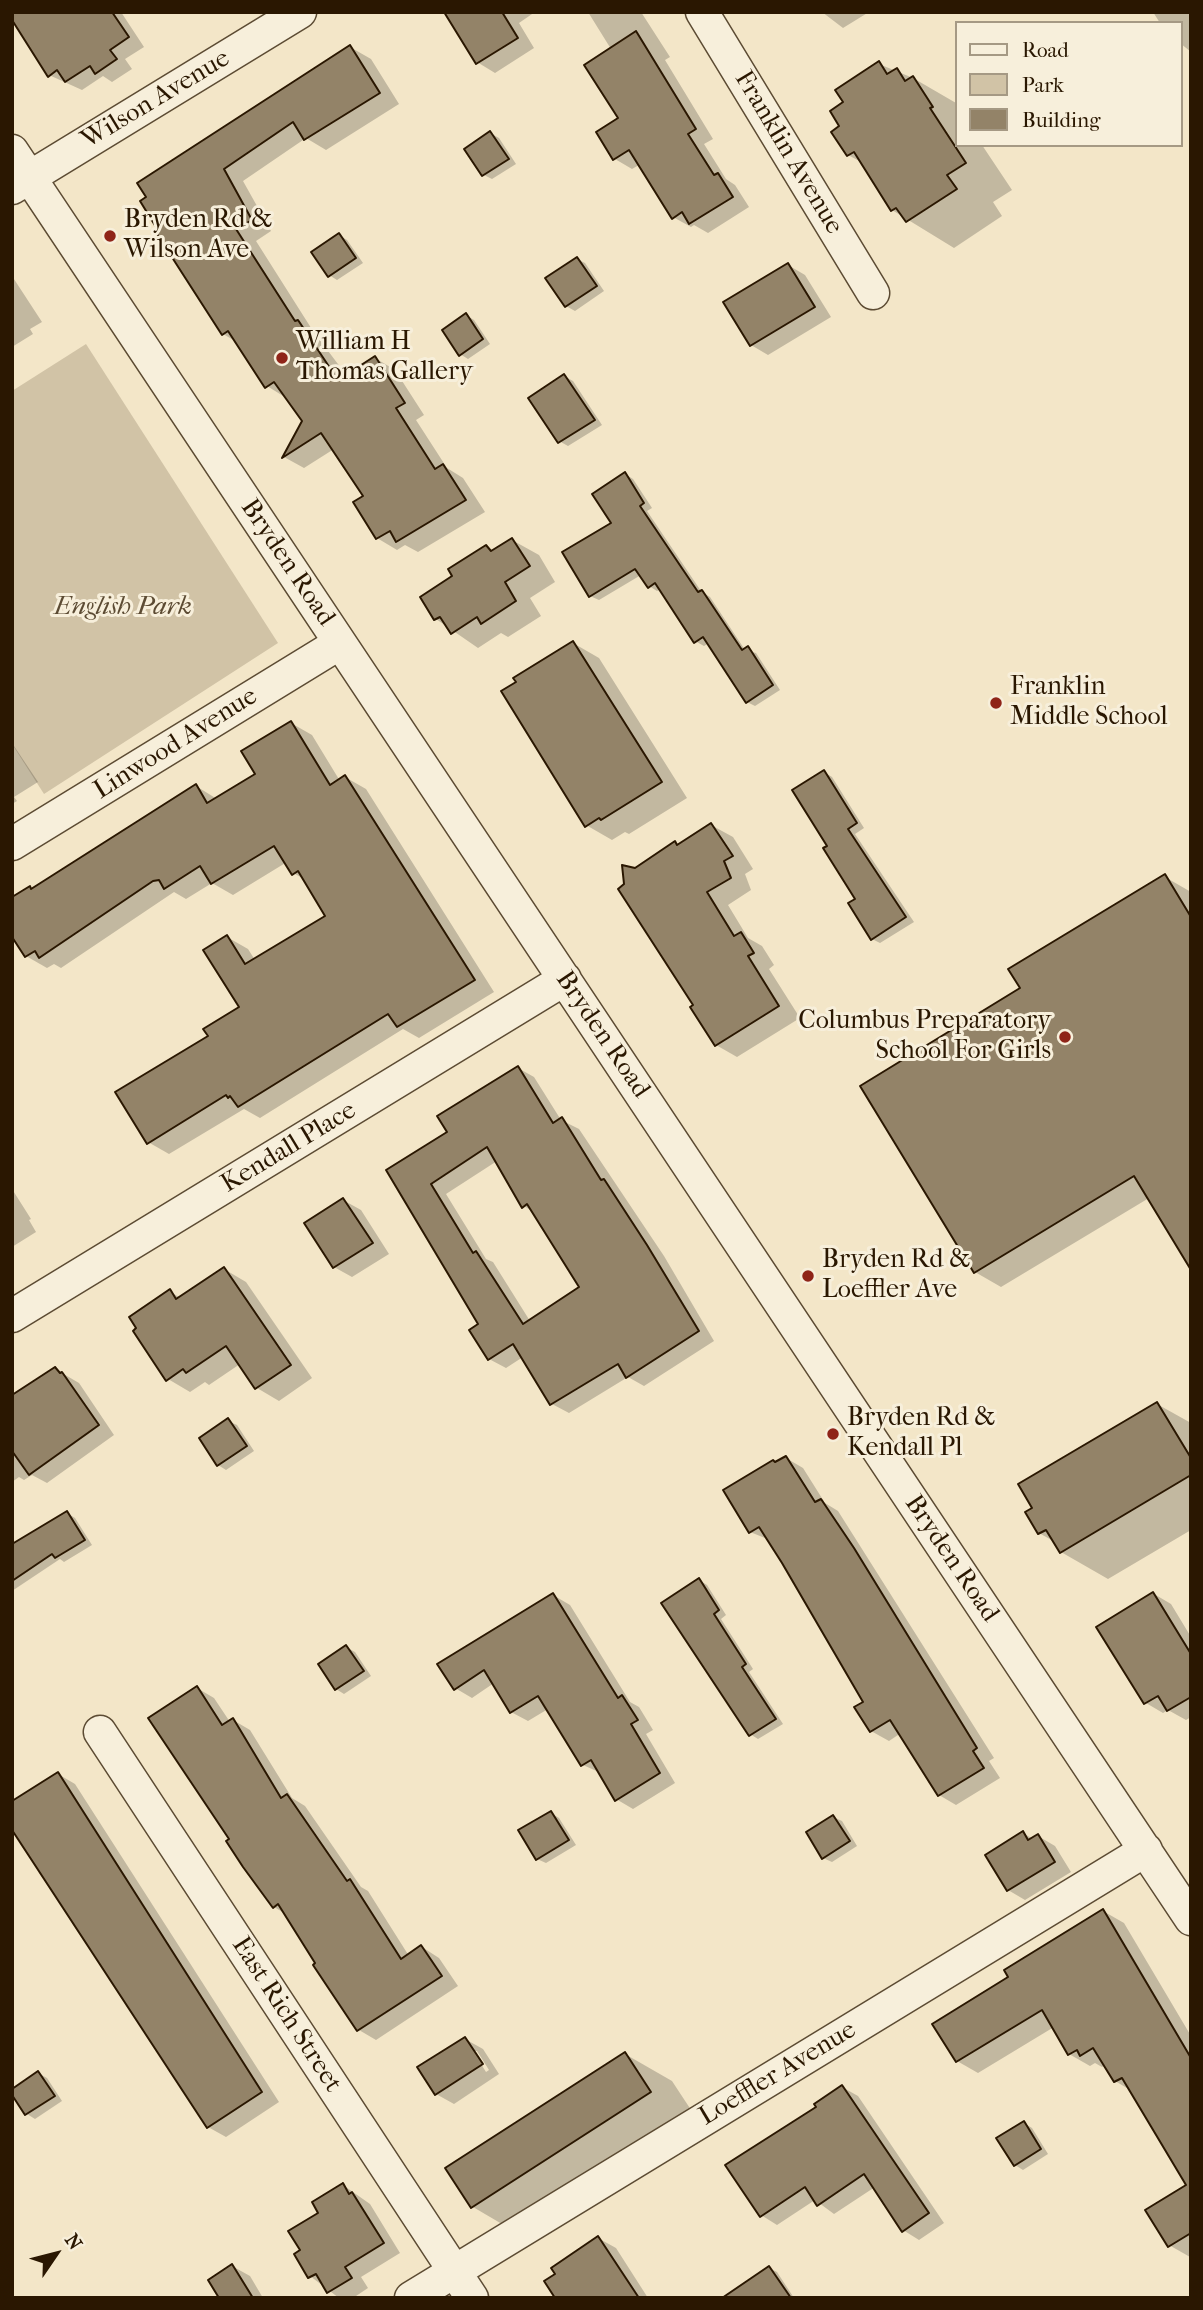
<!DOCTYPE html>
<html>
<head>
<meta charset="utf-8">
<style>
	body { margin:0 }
	#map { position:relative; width:1203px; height:2310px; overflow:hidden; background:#f3e6c8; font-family:"IM FELL French Canon",serif }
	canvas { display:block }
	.frame { position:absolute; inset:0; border:14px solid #2a1701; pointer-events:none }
	.legend { position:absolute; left:955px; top:21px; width:228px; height:126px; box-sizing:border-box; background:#f7efdb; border:2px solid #a59984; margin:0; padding:9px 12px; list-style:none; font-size:21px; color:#2a1701 }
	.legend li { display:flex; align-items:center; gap:14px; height:35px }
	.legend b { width:35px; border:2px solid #a59984 }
	.north { position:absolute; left:21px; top:2219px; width:70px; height:70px; -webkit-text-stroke:5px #f7efdb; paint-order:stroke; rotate:55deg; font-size:19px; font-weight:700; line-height:28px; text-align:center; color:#2a1701 }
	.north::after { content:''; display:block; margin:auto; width:24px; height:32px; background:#2a1701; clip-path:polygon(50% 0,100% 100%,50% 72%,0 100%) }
</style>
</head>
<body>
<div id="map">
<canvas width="1203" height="2310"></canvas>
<div class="frame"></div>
<ul class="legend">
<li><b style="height:9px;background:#f7efdb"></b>Road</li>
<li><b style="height:19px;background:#d1c3a6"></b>Park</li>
<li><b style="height:19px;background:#938368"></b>Building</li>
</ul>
<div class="north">N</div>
</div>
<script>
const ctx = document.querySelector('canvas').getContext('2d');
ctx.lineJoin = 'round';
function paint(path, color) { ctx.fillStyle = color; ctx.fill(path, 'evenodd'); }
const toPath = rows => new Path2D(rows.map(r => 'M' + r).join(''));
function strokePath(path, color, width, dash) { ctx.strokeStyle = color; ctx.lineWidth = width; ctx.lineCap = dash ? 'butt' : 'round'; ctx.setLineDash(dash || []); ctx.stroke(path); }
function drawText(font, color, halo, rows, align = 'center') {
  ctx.font = font + ' "IM FELL French Canon",serif'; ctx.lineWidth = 6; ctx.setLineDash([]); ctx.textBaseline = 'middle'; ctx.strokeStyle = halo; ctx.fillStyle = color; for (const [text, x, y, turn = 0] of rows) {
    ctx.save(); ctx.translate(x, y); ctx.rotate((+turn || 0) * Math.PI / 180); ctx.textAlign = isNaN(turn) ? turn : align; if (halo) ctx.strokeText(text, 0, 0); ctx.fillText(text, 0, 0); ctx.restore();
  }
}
const green = toPath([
	[86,344,278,643,44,794,12,744,12,391]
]);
const shadow = toPath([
	[12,12,121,12,144,47,125,59,132,69,112,82,103,76,82,90,49,75],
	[446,12,535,12,519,23,534,48,495,73,477,62],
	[588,12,641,12,670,57,665,60,713,139,704,144,726,179,735,185,749,207,708,233,694,225,691,227,673,217,639,165,632,169,615,159,620,119,611,49],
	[822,12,869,12,843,28],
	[1153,12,1191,12,1191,52,1180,43,1180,23,1160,23],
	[350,47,371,59,399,104,326,150,306,138,243,181,271,231,256,241,313,331,347,376,375,358,395,370,424,415,416,420,447,468,463,478,485,512,418,552,405,545,397,550,377,538,365,497,334,449,304,468,284,457,304,421,288,399,267,386,237,342,223,334,143,202],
	[879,64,913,78,956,103,956,145,982,145,1012,190,993,202,1002,216,954,248,892,210,863,163,848,155,842,127,845,103],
	[490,133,499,138,516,164,492,179,484,175],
	[339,235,347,240,363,263,337,280,329,275],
	[577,259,585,263,604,291,575,311,566,306,547,278],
	[788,265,805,275,831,317,768,355,751,345],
	[12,276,42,322,30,329,33,334,12,347],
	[466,315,474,320,490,344,468,359,460,354],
	[564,376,573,381,602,425,568,446,559,441],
	[625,474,633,479,652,508,647,511,701,591,710,597,745,650,756,653,780,690,755,706,747,702,709,643,704,646,695,641,661,589,657,591,649,586,641,575,599,600,590,596],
	[512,540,539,555,555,582,530,598,541,616,508,637,501,633,478,648,436,619,486,547,494,551],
	[573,643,599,658,687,798,629,834,625,832,612,840,586,825],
	[291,723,312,735,340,781,345,777,366,789,494,992,419,1038,403,1029,260,1118,244,1109,169,1154,148,1142,210,1037,241,1007,227,937,248,949,255,960,327,916,306,880,293,873,287,862,233,895,212,883,186,899,174,892,61,968,54,964,47,968,26,956,33,890,196,786,217,799,257,775],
	[12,743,38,782,14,797,17,801,12,804],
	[824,772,832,777,864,828,855,834,914,922,880,943,872,939,857,900,829,847],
	[711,825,733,837,753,869,745,874,751,890,728,905,748,938,762,946,774,965,769,969,800,1018,737,1057,716,1045,635,870,675,843,679,846],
	[1165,877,1191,892,1191,1253,1149,1198,1001,1287,975,1272,1022,989],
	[518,1068,534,1077,561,1120,579,1129,664,1256,714,1341,644,1386,628,1377,569,1413,552,1404,523,1357,506,1368,489,1359,480,1325,388,1171,449,1133],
	[497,1161,524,1206,535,1213,581,1287,530,1321,493,1262,486,1259,446,1194],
	[12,1189,31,1219,29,1220,36,1232,12,1247],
	[343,1200,361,1210,389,1254,352,1277,334,1267],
	[224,1269,246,1282,312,1378,279,1401,257,1388,240,1364,209,1385,205,1382,190,1392,168,1379,170,1292,181,1298],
	[55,1369,79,1383,114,1435,47,1483,32,1475,24,1480,19,1477,12,1482,12,1397],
	[1157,1404,1191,1423,1191,1530,1108,1579,1061,1552,1055,1542,1039,1533],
	[228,1421,237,1425,254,1451,226,1470,218,1465],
	[786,1458,803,1468,825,1503,838,1511,994,1758,989,1761,1000,1778,956,1805,939,1795,901,1733,889,1741,871,1731,865,1702,770,1540,750,1532,776,1464],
	[67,1513,75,1518,92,1545,64,1562,60,1559,12,1591,12,1547],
	[699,1580,707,1585,726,1615,721,1619,753,1669,749,1672,783,1724,758,1739,750,1734],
	[1154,1594,1171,1604,1191,1637,1191,1717,1186,1720,1168,1710,1163,1713,1146,1703],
	[553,1595,570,1605,630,1702,639,1707,653,1730,646,1734,675,1783,633,1809,616,1799,601,1773,583,1765,548,1709,528,1721,511,1712,494,1683,472,1698,455,1688],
	[346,1647,355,1652,371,1676,344,1694,336,1689],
	[197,1688,214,1698,230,1722,233,1720,250,1730,292,1798,305,1806,361,1887,368,1891,409,1956,422,1947,439,1958,458,1986,376,2040,359,2030,315,1965,318,1963,286,1914,274,1907,231,1839],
	[58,1774,75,1784,279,2102,226,2137,208,2127,12,1829],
	[551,1813,559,1818,576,1845,546,1863,537,1859],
	[833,1817,842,1821,857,1846,832,1862,823,1858],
	[1023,1833,1033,1839,1038,1836,1055,1846,1071,1872,1025,1900,1008,1890],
	[1103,1911,1124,1923,1191,2036,1190,2257,1169,2245,1189,2185,1132,2091,1115,2081,1105,2065,1102,2067,1095,2063,1090,2066,1069,2054,1054,2027,978,2073,957,2061,1011,1978],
	[465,2039,483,2049,499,2074,454,2104,436,2094],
	[473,2051,477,2051,489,2070,486,2072],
	[625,2054,672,2081,697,2119,519,2234,473,2207,447,2169],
	[38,2073,47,2078,62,2101,35,2119,27,2114],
	[842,2087,858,2096,944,2223,919,2240,903,2230,875,2187,834,2214,815,2200,777,2225,761,2215],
	[1024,2123,1032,2128,1048,2154,1023,2170,1015,2165],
	[343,2185,370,2204,400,2253,361,2277,368,2288,353,2298,339,2298,310,2276,302,2251],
	[598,2238,616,2248,648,2298,557,2298],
	[232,2266,250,2276,263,2298,221,2298],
	[769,2268,777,2272,794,2298,749,2298]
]);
const building = toPath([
	[12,12,112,12,129,37,110,50,117,59,95,74,90,66,65,82,57,70,48,77,12,20,12,12],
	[444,12,502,12,518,38,476,64,444,12],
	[636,31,696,129,688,134,714,175,718,173,733,197,689,224,682,212,672,219,629,150,613,160,596,132,618,118,584,65,636,31],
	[350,45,380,93,304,140,293,122,224,169,252,220,236,229,295,321,298,320,338,380,375,356,405,403,396,408,435,469,443,464,466,500,396,542,390,531,376,539,353,502,363,496,321,433,282,458,302,421,274,382,265,388,228,331,222,335,157,234,159,232,140,201,146,197,137,183,350,45],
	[879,61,887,74,897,68,905,81,913,76,933,107,930,108,966,163,947,175,957,189,906,222,896,208,891,211,854,152,847,156,831,132,839,126,830,111,843,102,835,90,879,61],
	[490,131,509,159,482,176,464,149,490,131],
	[339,233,356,258,328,277,311,252,339,233],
	[577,257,597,286,565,307,545,278,577,257],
	[788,263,815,307,750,346,723,302,788,263],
	[466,313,483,339,459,356,442,330,466,313],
	[564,374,595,420,558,443,528,398,564,374],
	[625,472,644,503,640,506,698,592,702,590,742,650,748,646,773,685,746,703,703,637,694,643,655,583,648,588,635,569,589,597,562,552,611,523,592,494,625,472],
	[512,538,530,566,505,582,516,601,481,624,477,617,451,634,440,617,434,620,420,597,452,576,448,569,486,545,491,551,512,538],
	[573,641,662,782,601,820,599,818,585,827,501,691,516,682,513,678,573,641],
	[291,721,330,785,345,775,475,980,397,1027,388,1014,238,1107,230,1096,228,1098,226,1095,147,1144,115,1092,208,1036,203,1029,239,1007,203,950,227,935,245,964,325,916,298,871,292,875,274,846,211,884,200,866,164,889,159,880,153,881,39,958,35,951,25,957,12,937,12,897,30,886,31,889,196,784,207,803,255,774,241,751,291,721],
	[824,770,857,823,848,829,906,917,871,940,848,903,855,899,823,848,827,846,792,790,824,770],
	[711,823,733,856,724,861,731,878,707,892,734,936,741,932,754,953,748,956,779,1006,715,1046,690,1007,693,1005,618,889,624,884,622,865,635,868,675,841,677,845,711,823],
	[1165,874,1191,917,1191,1270,1134,1176,974,1273,860,1086,1020,988,1008,969,1165,874],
	[518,1066,553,1123,562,1117,601,1180,604,1179,647,1245,699,1331,626,1378,618,1364,550,1405,513,1344,488,1360,469,1330,478,1324,386,1170,447,1132,437,1116,518,1066],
	[487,1147,522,1208,527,1204,579,1287,523,1324,476,1251,473,1253,431,1184,487,1147],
	[343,1198,373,1243,333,1268,304,1223,343,1198],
	[224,1267,291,1365,255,1389,226,1346,186,1373,183,1369,166,1381,133,1331,136,1328,129,1317,170,1289,176,1299,224,1267],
	[55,1367,60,1373,62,1372,99,1425,29,1475,12,1451,12,1395,55,1367],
	[1157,1402,1191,1458,1191,1475,1060,1553,1046,1530,1038,1534,1025,1512,1032,1508,1018,1484,1157,1402],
	[228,1418,247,1446,217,1466,199,1438,228,1418],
	[786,1456,815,1502,821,1499,854,1548,977,1748,973,1751,984,1768,938,1796,890,1720,870,1732,854,1707,863,1702,782,1563,759,1527,749,1533,723,1490,773,1460,775,1462,786,1456],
	[67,1511,85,1540,55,1558,52,1554,12,1581,12,1544,67,1511],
	[699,1578,719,1610,714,1614,746,1664,742,1667,776,1719,749,1736,661,1603,699,1578],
	[1153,1592,1191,1654,1191,1697,1167,1711,1158,1696,1144,1704,1096,1627,1153,1592],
	[553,1593,618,1698,622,1695,638,1720,631,1724,660,1773,615,1801,591,1760,581,1766,538,1696,510,1713,484,1670,454,1690,437,1664,553,1593],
	[346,1645,364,1671,335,1690,318,1664,346,1645],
	[197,1686,222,1725,233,1718,281,1798,287,1794,347,1881,350,1879,401,1959,421,1945,442,1976,357,2031,313,1965,315,1963,278,1904,273,1908,243,1867,226,1841,229,1839,148,1718,197,1686],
	[58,1772,262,2092,207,2128,12,1830,12,1801,58,1772],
	[551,1811,569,1840,536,1860,518,1830,551,1811],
	[833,1815,850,1841,822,1859,806,1832,833,1815],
	[1023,1831,1028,1840,1038,1834,1055,1862,1007,1891,985,1855,1023,1831],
	[1103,1909,1191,2058,1191,2233,1168,2247,1145,2210,1186,2185,1122,2078,1114,2082,1093,2048,1080,2056,1077,2050,1068,2055,1042,2010,956,2062,932,2024,1008,1977,1004,1970,1103,1909],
	[465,2037,483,2064,435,2095,417,2067,465,2037],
	[625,2052,651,2092,471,2208,445,2168,625,2052],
	[38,2071,55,2096,25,2115,12,2095,12,2089,38,2071],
	[842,2085,929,2213,902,2232,864,2174,817,2206,805,2187,760,2217,725,2165,816,2107,814,2104,842,2085],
	[1024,2121,1041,2149,1014,2166,996,2138,1024,2121],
	[343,2183,349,2194,352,2192,384,2243,345,2267,352,2278,327,2293,316,2274,308,2278,294,2254,300,2250,288,2231,318,2213,312,2202,343,2183],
	[598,2236,639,2298,555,2298,544,2281,555,2274,551,2268,598,2236],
	[232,2264,253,2298,219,2298,208,2280,232,2264],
	[769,2266,791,2298,722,2298,769,2266]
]);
const street = toPath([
	[702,12,873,293],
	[12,151,1191,1919],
	[12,188,300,12],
	[12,844,340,643],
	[12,1316,565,979],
	[100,1732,472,2298],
	[411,2298,1146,1850]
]);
const markers = [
	[110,236,7,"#8f2418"],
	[282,358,7,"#8f2418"],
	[996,703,7,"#8f2418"],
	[1065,1037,7,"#8f2418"],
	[808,1276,7,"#8f2418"],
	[833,1434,7,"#8f2418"]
];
const streetNames = [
	["Wilson Avenue",156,100,-31],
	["Franklin Avenue",788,153,59],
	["Bryden Road",287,563,56],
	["Linwood Avenue",176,744,-32],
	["Bryden Road",602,1035,56],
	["Kendall Place",289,1148,-31],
	["Bryden Road",951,1559,56],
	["East Rich Street",286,2015,57],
	["Loeffler Avenue",778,2074,-31]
];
const poiNames = [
	["Bryden Rd &",124,221],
	["Wilson Ave",124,251],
	["William H",296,343],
	["Thomas Gallery",296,373],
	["Franklin",1010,688],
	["Middle School",1010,718],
	["Columbus Preparatory",1051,1022,"right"],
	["School For Girls",1051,1052,"right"],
	["Bryden Rd &",822,1261],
	["Loeffler Ave",822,1291],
	["Bryden Rd &",847,1419],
	["Kendall Pl",847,1449]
];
const parkNames = [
	["English Park",123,608]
];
paint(green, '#d1c3a6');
paint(shadow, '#0003');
paint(building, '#938368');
strokePath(building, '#2a1701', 2);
strokePath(street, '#5c4b33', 35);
strokePath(street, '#f7efdb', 32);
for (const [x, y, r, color] of markers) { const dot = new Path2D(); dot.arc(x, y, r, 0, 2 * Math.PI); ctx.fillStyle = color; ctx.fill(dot); strokePath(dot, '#f7efdb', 2.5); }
drawText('26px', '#2a1701', '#f7efdb', streetNames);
drawText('26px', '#2a1701', '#f7efdb', poiNames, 'left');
drawText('italic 26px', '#5c4b33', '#f7efdb', parkNames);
</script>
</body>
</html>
